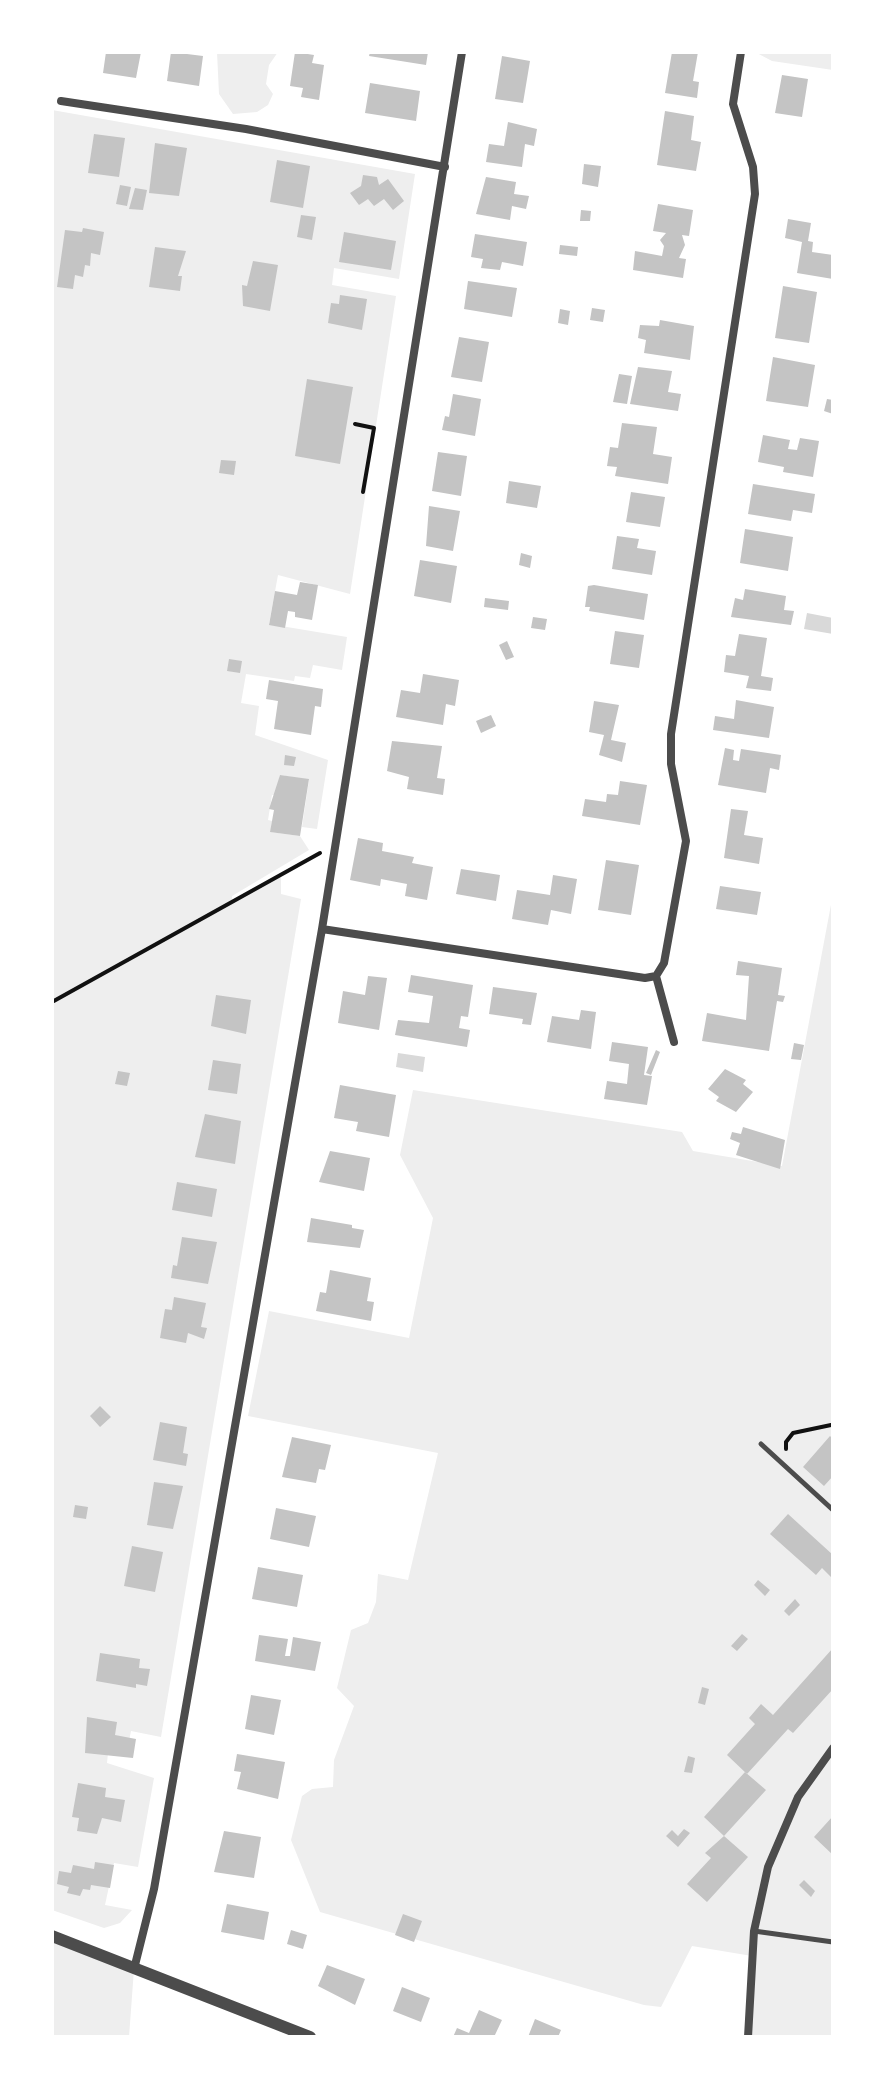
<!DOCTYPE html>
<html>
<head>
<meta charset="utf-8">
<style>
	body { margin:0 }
	#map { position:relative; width:885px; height:2089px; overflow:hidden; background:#fff; font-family:Cabin,sans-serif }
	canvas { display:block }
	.frame { position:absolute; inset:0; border:54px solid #fff; pointer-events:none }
</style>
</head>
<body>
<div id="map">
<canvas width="885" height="2089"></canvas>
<div class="frame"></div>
</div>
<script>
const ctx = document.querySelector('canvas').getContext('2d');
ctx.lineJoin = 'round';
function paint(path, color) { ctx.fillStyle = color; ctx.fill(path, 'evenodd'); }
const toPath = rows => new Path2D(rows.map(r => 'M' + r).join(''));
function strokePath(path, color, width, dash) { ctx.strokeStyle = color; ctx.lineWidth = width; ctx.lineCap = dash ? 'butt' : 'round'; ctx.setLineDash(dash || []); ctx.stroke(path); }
const green = toPath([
	[217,52,278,52,269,65,266,84,273,94,268,105,257,112,233,114,219,94],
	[755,52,833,53,833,70,772,61],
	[52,110,415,174,399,279,334,268,332,285,396,296,350,594,278,575,269,624,347,637,342,670,313,665,310,678,295,676,294,681,246,674,241,703,259,706,255,735,328,760,317,829,302,827,309,780,280,775,276,795,272,795,268,820,272,821,271,832,300,836,309,850,232,896,232,901,281,876,281,894,301,899,161,1737,131,1731,126,1756,108,1753,107,1763,154,1778,138,1867,114,1863,105,1905,132,1910,120,1923,104,1928,52,1910],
	[833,894,833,2037,748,2037,752,1956,692,1946,661,2007,644,2005,320,1912,291,1840,302,1796,312,1789,333,1787,334,1760,354,1706,337,1688,351,1630,368,1623,376,1602,378,1574,408,1580,438,1453,248,1416,269,1311,409,1338,433,1218,400,1155,413,1090,682,1132,693,1151,782,1166],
	[52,1936,134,1969,129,2037,52,2037]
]);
const water = toPath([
	[807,613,833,618,833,634,804,629],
	[398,1053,425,1057,423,1072,396,1067]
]);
const building = toPath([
	[106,52,141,52,136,78,103,73],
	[171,52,203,56,199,86,167,81],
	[295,52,314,55,312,63,324,65,319,100,301,97,303,88,290,86],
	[370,52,428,52,426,65,369,56],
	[672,52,698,52,693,81,699,82,697,98,665,93],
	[502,56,530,61,523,103,495,99],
	[782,75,808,79,802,117,775,113],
	[370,83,420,91,416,121,365,113],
	[665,111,694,116,691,140,701,142,696,171,657,165],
	[508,122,537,129,534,146,525,144,522,167,486,162,489,144,504,146],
	[94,134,125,138,119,177,88,173],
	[155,143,187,148,179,196,149,193],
	[277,160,310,166,303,208,270,202],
	[584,164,601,166,598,187,582,184],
	[363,175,377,177,379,185,388,179,404,201,393,210,384,199,374,206,368,199,359,205,350,193,361,186],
	[486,177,516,182,514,194,529,196,526,209,512,206,510,220,476,214],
	[120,185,131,187,127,206,116,204],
	[135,188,147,190,143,210,129,209],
	[658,204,693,210,689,236,682,235,685,245,679,258,686,259,683,278,633,270,635,251,662,256,664,246,660,240,666,233,653,231],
	[581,210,591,211,590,221,580,221],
	[301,215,316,217,312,240,297,237],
	[788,219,811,223,808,241,813,242,812,252,833,255,833,279,797,273,802,242,785,238],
	[83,228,104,232,100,255,91,253,90,266,85,265,83,277,75,275,73,289,57,287,65,230,82,232],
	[344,232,396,241,391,270,339,262],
	[475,234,527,242,523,266,502,262,500,270,481,268,483,259,471,257],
	[560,245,578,247,577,256,559,254],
	[155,247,186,251,178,276,182,276,180,291,149,287],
	[253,261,278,265,270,311,243,306,242,285,247,286],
	[468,281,517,288,512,317,464,309],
	[783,286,817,292,809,343,775,338],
	[340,295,367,299,362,330,328,323,331,303,339,304],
	[592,308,605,310,603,322,590,320],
	[560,309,570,311,568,325,558,323],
	[660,320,694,326,690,360,644,353,646,340,638,338,640,325,659,326],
	[459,337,489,342,482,382,451,377],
	[773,357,815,365,808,407,766,401],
	[638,367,672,371,668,392,681,394,678,411,630,404],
	[619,374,632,376,627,404,613,402],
	[307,379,353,387,340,464,295,456],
	[453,394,481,399,475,436,442,430,445,416,449,417],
	[827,399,833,400,833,414,824,411],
	[622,423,657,427,653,454,672,457,668,484,615,476,617,467,607,466,610,447,618,448],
	[763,435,790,440,788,449,797,450,800,438,819,441,813,477,783,472,784,467,758,462],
	[438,452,467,456,461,496,432,491],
	[221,460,236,461,234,475,219,473],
	[509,481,541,486,537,508,506,503],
	[753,484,815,494,812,513,793,510,791,521,748,514],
	[631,492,665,497,660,527,626,522],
	[429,506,460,511,453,551,426,546],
	[745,529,793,537,788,571,740,563],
	[617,536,639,539,637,548,656,551,652,575,612,569],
	[521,553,532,556,530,568,519,565],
	[420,560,457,566,451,603,414,596],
	[300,582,318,585,312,620,295,617,295,612,288,611,285,628,269,625,275,591,297,595],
	[594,585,648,594,644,620,589,611,590,607,585,607,588,586],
	[745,589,786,596,784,610,794,611,791,625,731,617,735,598,743,600],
	[485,598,509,601,508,610,484,607],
	[533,617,547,619,545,630,531,628],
	[615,631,644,635,639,668,610,664],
	[739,634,767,638,761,676,773,678,771,691,746,688,749,676,724,672,726,655,735,656],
	[507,641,514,657,506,660,499,645],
	[229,659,242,661,240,673,227,671],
	[423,674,459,680,455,706,446,704,443,725,396,717,401,690,420,693],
	[269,680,323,689,321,707,315,706,311,735,274,729,278,701,266,699],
	[736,700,774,707,769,738,713,730,715,716,734,719],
	[594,701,619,705,611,740,626,743,622,762,599,755,604,735,589,732],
	[491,715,496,726,481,733,476,721],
	[392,741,442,746,437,778,445,779,443,795,407,789,409,777,387,771],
	[725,748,734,750,733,760,739,761,741,749,781,755,779,770,770,768,766,793,718,785],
	[285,755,296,757,294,766,284,765],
	[280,775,309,779,300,836,270,832,274,810,269,809],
	[620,781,647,785,640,825,582,816,585,799,606,802,607,794,618,795],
	[731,809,748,811,744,835,763,838,759,864,724,858],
	[358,838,383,843,382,851,414,857,412,863,433,867,427,900,405,896,407,884,381,879,380,886,350,880],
	[606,860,639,865,631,915,598,910],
	[461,869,500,875,496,901,456,894],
	[553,875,577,879,571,914,551,910,548,925,512,919,517,890,550,895],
	[720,886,761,892,757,915,716,909],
	[738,961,782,968,778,995,785,996,783,1002,777,1001,769,1051,702,1041,707,1013,746,1020,749,976,736,975],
	[411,975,473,985,468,1017,461,1016,459,1028,470,1030,467,1047,395,1035,398,1020,429,1023,433,996,408,992],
	[368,976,387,978,379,1030,338,1023,343,991,365,995],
	[493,987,537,993,531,1025,522,1024,523,1019,489,1014],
	[216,995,251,1000,246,1034,211,1026],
	[581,1010,596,1012,591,1049,547,1042,552,1016,579,1020],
	[612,1042,648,1047,644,1075,652,1076,647,1105,604,1099,607,1081,627,1084,629,1064,609,1061],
	[794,1043,804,1045,801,1060,791,1059],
	[656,1050,660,1052,651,1075,646,1073],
	[213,1060,241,1064,237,1094,208,1090],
	[725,1069,746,1080,743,1084,753,1092,736,1112,716,1101,719,1097,708,1089],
	[118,1071,130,1073,127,1086,115,1084],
	[340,1085,396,1095,389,1137,356,1131,358,1122,334,1118],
	[205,1114,241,1121,235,1164,195,1157],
	[743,1127,785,1140,780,1169,736,1155,740,1143,730,1139,732,1132,741,1134],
	[330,1151,370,1158,364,1191,319,1182],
	[177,1182,217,1189,212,1217,172,1210],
	[311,1218,352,1225,352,1228,364,1230,360,1248,307,1242],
	[182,1237,217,1242,208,1284,171,1278,173,1265,177,1266],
	[330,1270,371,1278,367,1301,374,1302,371,1321,316,1311,320,1292,326,1293],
	[174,1297,206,1303,201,1327,207,1328,204,1339,188,1333,186,1343,160,1338,165,1309,172,1310],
	[100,1406,111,1417,100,1427,90,1416],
	[160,1422,187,1427,183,1453,188,1454,186,1466,153,1460],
	[830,1436,833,1439,833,1476,824,1486,803,1467],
	[292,1437,331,1445,325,1470,319,1469,316,1483,282,1477],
	[154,1482,183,1486,173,1529,147,1525],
	[75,1505,88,1507,86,1519,73,1517],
	[276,1508,316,1516,309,1547,270,1539],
	[788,1514,833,1555,833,1579,822,1568,816,1575,770,1534],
	[132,1546,163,1552,155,1592,124,1586],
	[258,1567,303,1575,297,1607,252,1599],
	[758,1580,770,1590,765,1596,754,1585],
	[795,1599,800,1605,789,1616,784,1611],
	[742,1634,748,1639,737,1651,731,1646],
	[259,1635,288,1639,285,1656,290,1656,293,1637,321,1642,315,1671,255,1661],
	[833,1648,833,1689,793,1733,788,1729,747,1774,727,1755,755,1724,749,1718,761,1704,773,1715],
	[100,1653,140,1659,139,1668,150,1669,147,1686,136,1684,136,1688,96,1681],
	[702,1687,709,1689,705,1705,698,1703],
	[251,1695,281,1700,274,1735,245,1729],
	[87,1717,117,1722,115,1735,136,1739,133,1758,85,1753],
	[237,1754,285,1762,278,1799,237,1789,241,1772,234,1771],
	[688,1756,695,1758,692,1773,684,1772],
	[745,1772,766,1790,724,1836,704,1817],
	[78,1783,106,1788,105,1797,125,1800,121,1822,102,1818,97,1834,77,1831,79,1818,72,1817],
	[833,1816,833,1855,814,1837],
	[684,1829,690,1833,678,1847,666,1836,672,1830,678,1836],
	[224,1831,261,1837,254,1878,214,1872],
	[724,1836,748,1857,707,1902,687,1884,711,1858,705,1853],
	[95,1862,114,1865,110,1888,91,1885,90,1890,83,1889,80,1896,67,1893,69,1887,57,1884,59,1871,71,1873,73,1865,94,1869],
	[804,1880,815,1891,811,1897,799,1885],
	[227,1904,269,1912,264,1940,221,1932],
	[403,1914,422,1921,414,1942,395,1935],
	[291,1930,307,1935,303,1949,287,1944],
	[327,1965,365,1979,355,2005,318,1986],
	[402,1987,430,1998,421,2022,393,2011],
	[479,2010,502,2020,494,2037,453,2037,457,2028,469,2033],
	[535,2019,561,2030,558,2037,528,2037]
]);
const path = toPath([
	[355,424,374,428,363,492],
	[52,1002,320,853],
	[786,1449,786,1442,793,1433,831,1425]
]);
const service = toPath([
	[761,1444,833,1510],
	[754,1931,833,1942]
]);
const minor = toPath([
	[61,101,246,129,445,167],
	[322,929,645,978,656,976,664,963,686,841,671,764,671,734,755,194,753,167,733,104,741,52],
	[656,976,674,1042],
	[134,1969,154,1889,322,929,462,52],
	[748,2037,754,1931,768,1867,798,1797,833,1748]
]);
const tertiary = toPath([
	[52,1936,310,2037]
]);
paint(green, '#eee');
paint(water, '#d9d9d9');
paint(building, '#c4c4c4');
strokePath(path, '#111', 4);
strokePath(service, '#4c4c4c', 5);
strokePath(minor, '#4c4c4c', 8);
strokePath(tertiary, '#4c4c4c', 12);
</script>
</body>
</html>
